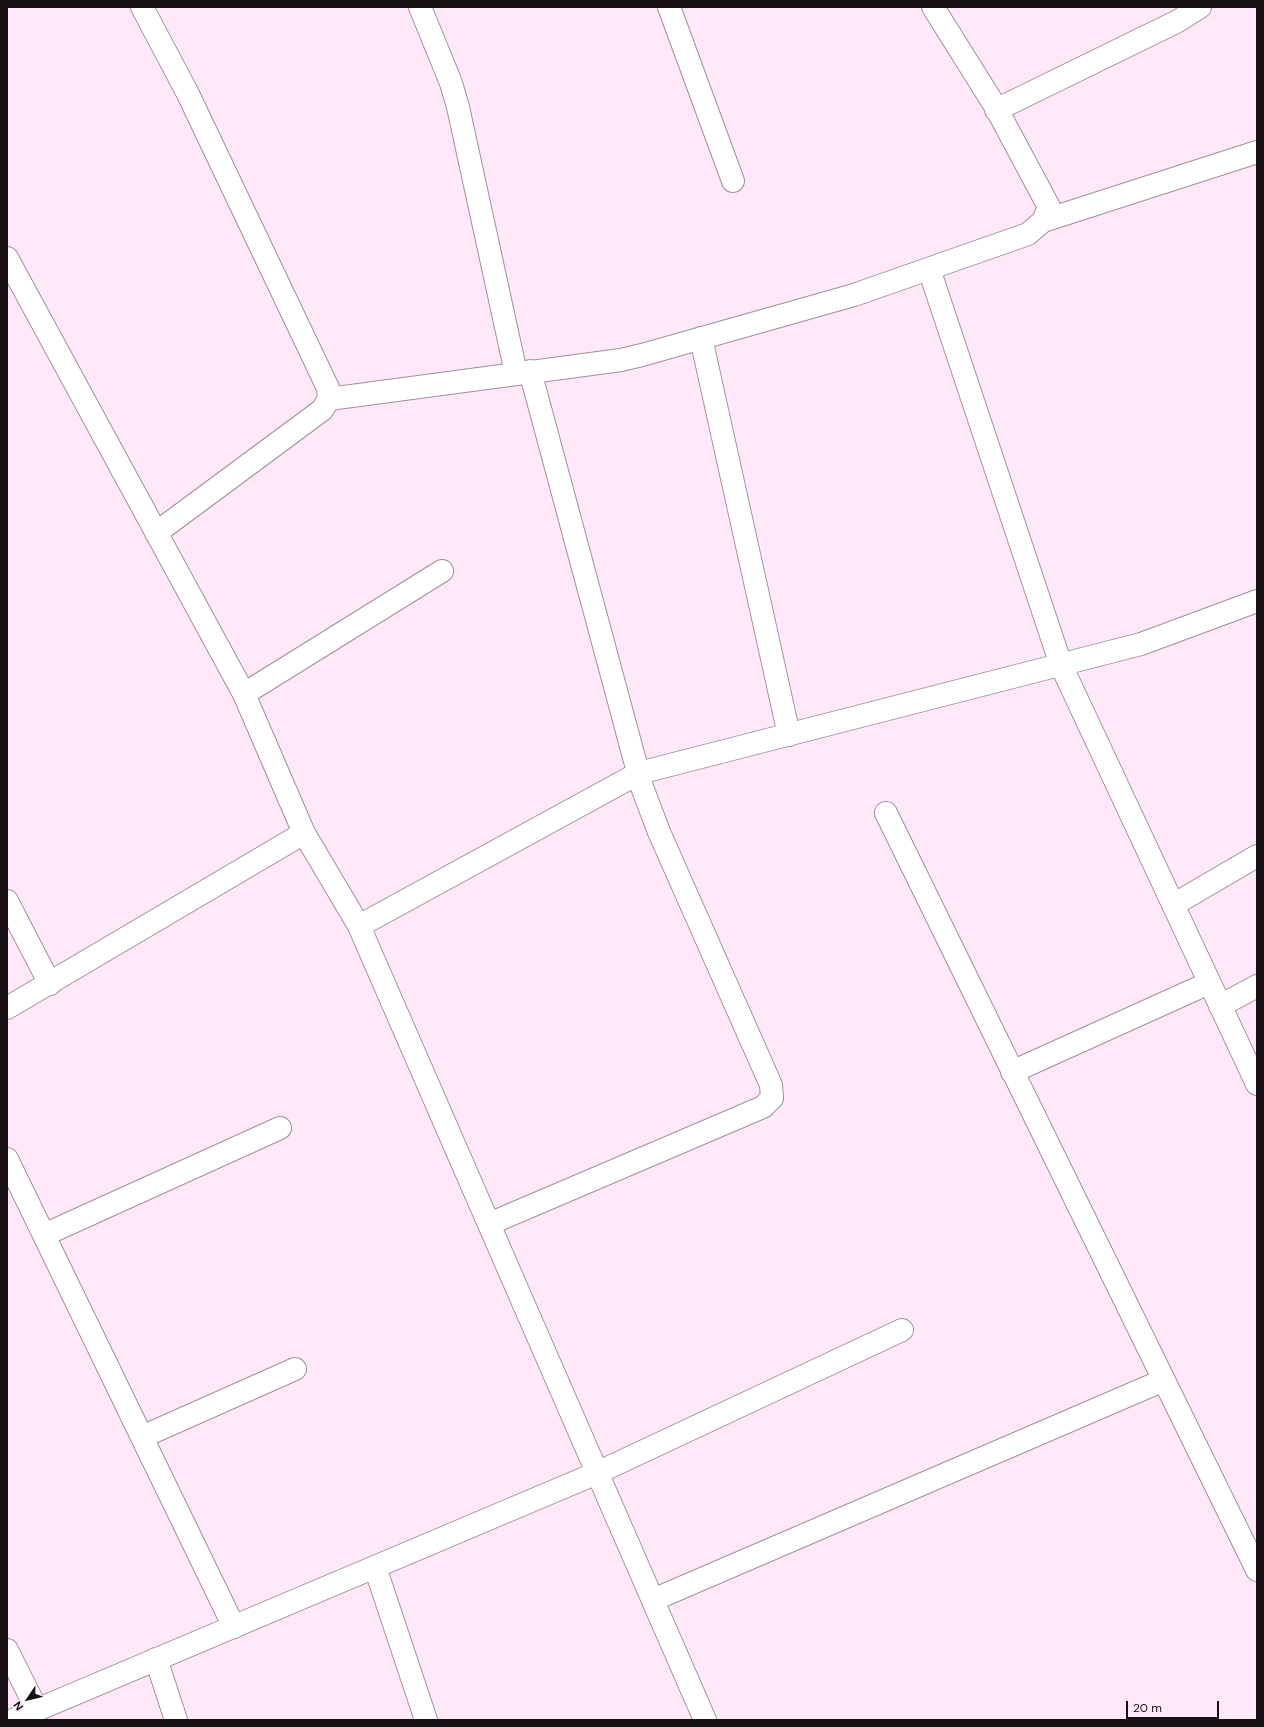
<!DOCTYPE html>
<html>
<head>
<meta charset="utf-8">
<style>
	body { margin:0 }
	#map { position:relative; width:1264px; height:1727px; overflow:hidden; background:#ffe8f8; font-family:"DM Sans",sans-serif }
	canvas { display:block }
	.frame { position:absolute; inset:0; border:8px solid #171015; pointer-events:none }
	.north { position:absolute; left:8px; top:1679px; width:40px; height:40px; -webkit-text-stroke:3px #ffe8f8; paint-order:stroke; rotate:235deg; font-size:11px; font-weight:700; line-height:16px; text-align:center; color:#171015 }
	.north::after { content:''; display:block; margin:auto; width:14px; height:18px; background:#171015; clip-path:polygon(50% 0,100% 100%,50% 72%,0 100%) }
	.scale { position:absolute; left:1126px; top:1701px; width:93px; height:18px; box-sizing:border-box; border:2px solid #171015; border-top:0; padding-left:5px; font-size:12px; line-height:14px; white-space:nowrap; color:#171015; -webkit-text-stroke:3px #ffe8f8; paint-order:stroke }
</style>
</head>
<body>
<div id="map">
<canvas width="1264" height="1727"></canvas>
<div class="frame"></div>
<div class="north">N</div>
<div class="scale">20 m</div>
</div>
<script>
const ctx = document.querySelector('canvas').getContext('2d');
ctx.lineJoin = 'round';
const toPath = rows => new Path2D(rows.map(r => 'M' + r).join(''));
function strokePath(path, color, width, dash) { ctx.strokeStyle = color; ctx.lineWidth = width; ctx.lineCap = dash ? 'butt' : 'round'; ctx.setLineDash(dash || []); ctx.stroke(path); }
const minor = toPath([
	[142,7,188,94,328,388,329,399,322,410,156,533],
	[420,7,451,83,458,107,516,373],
	[669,7,733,181],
	[996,110,1178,21,1200,7],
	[1043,221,1257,152],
	[7,258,244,694,304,833],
	[929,269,1061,665,1257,1084],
	[701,338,789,735],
	[329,399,621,360,642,355,854,295,1028,234,1043,221,1049,207,995,106,933,7],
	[244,694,442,571],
	[886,813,1257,1570],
	[7,901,50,984],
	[1173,905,1257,856],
	[359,926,639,773,1141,644,1257,601],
	[1220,1006,1257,986],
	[7,1008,304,833,359,926,705,1720],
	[1012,1072,1209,983],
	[7,1159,234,1627],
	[489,1224,763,1107,772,1098,771,1085,659,832,642,787,530,371],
	[44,1235,280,1128],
	[142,1437,295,1369],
	[375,1567,426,1720],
	[653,1600,1164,1380],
	[7,1650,37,1710],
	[156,1659,176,1720],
	[13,1720,597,1473,902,1330]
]);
strokePath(minor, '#a38e9d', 24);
strokePath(minor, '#fff', 22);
</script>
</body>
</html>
